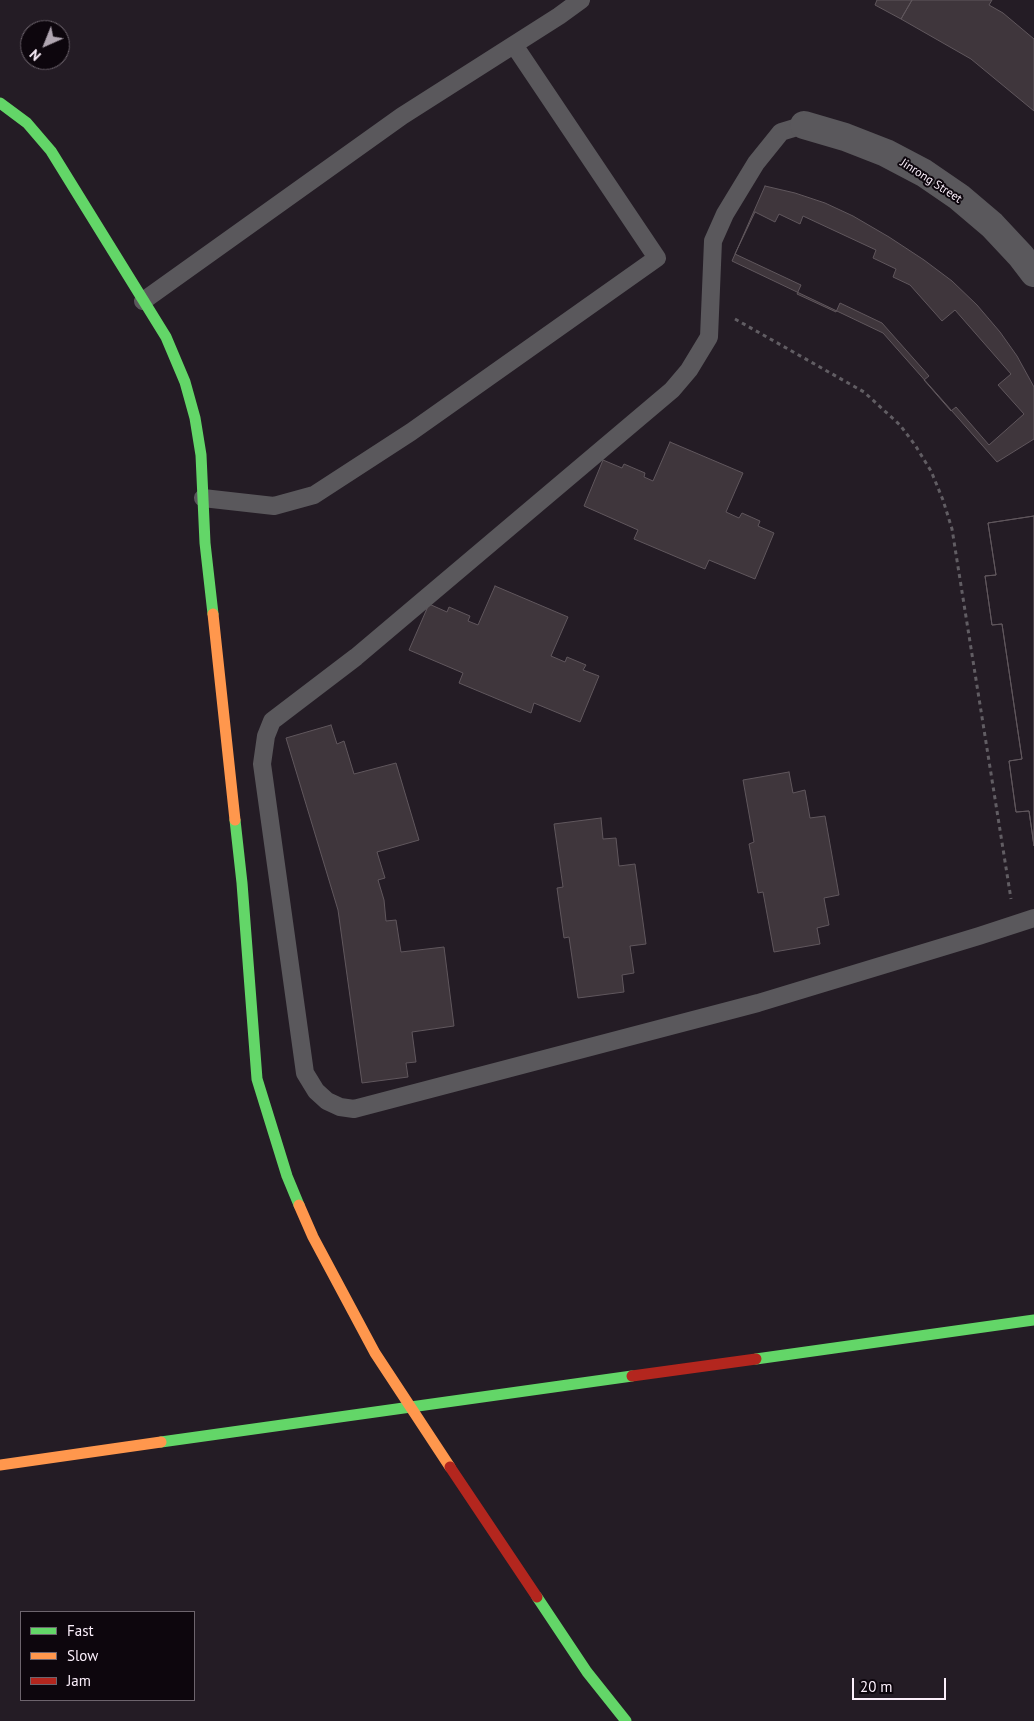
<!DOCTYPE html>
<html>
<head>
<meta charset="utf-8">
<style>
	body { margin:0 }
	#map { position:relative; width:1034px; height:1721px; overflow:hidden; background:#241c25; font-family:"PT Sans",sans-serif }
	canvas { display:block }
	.legend { position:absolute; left:20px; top:1611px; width:175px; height:90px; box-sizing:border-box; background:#0d060d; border:1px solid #6d646d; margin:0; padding:6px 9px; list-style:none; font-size:15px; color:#fcf0fc }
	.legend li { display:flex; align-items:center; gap:10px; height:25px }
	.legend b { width:25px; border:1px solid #6d646d }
	.north { position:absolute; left:20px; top:20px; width:50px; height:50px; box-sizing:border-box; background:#0d060d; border:1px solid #6d646d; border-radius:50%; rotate:224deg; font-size:14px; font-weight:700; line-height:20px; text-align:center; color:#fcf0fc }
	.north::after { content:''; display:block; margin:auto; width:18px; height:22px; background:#b0a6b1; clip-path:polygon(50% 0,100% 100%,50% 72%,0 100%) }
	.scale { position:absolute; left:852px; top:1678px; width:94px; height:22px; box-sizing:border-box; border:2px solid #fcf0fc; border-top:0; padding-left:6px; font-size:15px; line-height:18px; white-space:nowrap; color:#fcf0fc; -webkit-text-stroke:4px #0d060d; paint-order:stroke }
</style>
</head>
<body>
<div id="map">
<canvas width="1034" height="1721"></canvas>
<ul class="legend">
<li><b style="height:6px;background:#63d668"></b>Fast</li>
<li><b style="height:6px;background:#ff974d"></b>Slow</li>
<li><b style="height:6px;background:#b3261e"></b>Jam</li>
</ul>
<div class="north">N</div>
<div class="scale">20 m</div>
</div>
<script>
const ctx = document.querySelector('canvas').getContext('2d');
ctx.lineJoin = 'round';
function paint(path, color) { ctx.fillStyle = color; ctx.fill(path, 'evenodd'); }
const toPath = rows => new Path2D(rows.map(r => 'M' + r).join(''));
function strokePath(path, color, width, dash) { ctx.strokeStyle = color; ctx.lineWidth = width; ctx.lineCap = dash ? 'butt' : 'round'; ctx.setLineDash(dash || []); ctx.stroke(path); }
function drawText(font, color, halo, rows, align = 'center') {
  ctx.font = font + ' "PT Sans",sans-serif'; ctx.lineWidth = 4; ctx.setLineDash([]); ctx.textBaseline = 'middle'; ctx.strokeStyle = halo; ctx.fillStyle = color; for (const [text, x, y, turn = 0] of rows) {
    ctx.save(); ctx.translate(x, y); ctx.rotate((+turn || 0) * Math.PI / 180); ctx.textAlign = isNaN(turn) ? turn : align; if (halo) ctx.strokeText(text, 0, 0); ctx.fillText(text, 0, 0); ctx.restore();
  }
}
const building = toPath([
	[877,0,912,0,901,19,875,5,877,0],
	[912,0,992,0,989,5,1003,13,1034,39,1034,111,971,59,901,19,912,0],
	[765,186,795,193,825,203,853,216,889,237,924,260,952,281,977,305,1000,332,1017,356,1034,387,1034,439,997,462,883,333,732,261,765,186],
	[755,212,775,222,779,214,800,224,803,216,876,250,873,258,896,269,893,277,910,285,942,321,955,310,1011,374,998,385,1024,414,989,445,956,407,951,411,924,380,929,376,882,323,840,303,836,312,797,294,801,285,735,254,755,212],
	[670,442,743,473,726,512,739,518,742,513,760,521,758,526,774,533,755,579,709,560,705,569,634,539,638,530,584,506,603,460,622,468,624,464,645,473,644,477,653,481,670,442],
	[1034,516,1034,846,1029,811,1016,812,1009,761,1022,759,1002,624,992,625,985,576,996,575,988,523,1034,516],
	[1034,516,1034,846,1029,811,1016,812,1009,761,1022,759,1002,624,992,625,985,576,996,575,988,523,1034,516],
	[495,586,568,617,551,656,565,662,567,657,586,665,583,670,599,676,580,722,534,703,531,713,459,683,463,673,409,650,429,604,447,612,449,607,470,616,468,621,478,625,495,586],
	[331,725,337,744,344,741,354,774,396,763,419,840,377,852,385,878,378,880,384,900,386,921,396,920,401,952,444,947,454,1026,412,1032,416,1062,406,1063,408,1077,362,1083,338,910,286,738,331,725],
	[789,772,793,793,805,790,810,818,825,816,839,895,824,898,829,925,817,928,820,944,774,952,763,892,758,893,749,844,754,842,743,780,789,772],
	[601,818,603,839,616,838,619,866,635,864,646,944,630,946,634,973,622,975,624,992,578,998,569,937,564,938,557,888,563,887,554,824,601,818]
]);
const path = toPath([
	[735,319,864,392,900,425,915,445,931,471,943,500,952,529,1011,899]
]);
const lane = toPath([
	[804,125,781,132,756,163,725,214,713,241,709,337,689,370,672,390,356,657,272,721,266,736,262,764,305,1073,316,1091,327,1101,340,1107,354,1109,758,1003,979,936,1034,918],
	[143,301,402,116,559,16,581,0],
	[203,498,274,506,314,495,411,432,657,258,514,45]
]);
const street = toPath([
	[804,125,845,137,886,153,924,173,959,197,992,225,1021,256,1034,273]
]);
const fast = toPath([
	[0,103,27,123,51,151,166,337,185,382,195,418,201,455,205,543,213,614],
	[235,820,242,883,257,1079,287,1176,299,1205],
	[756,1359,1034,1320],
	[161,1442,632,1376],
	[537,1597,587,1672,626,1721]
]);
const slow = toPath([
	[213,614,235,820],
	[299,1205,313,1237,375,1353,450,1467],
	[0,1465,161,1442]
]);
const jam = toPath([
	[632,1376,756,1359],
	[450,1467,537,1597]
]);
const streetNames = [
	["Jinrong Street",931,181,33]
];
paint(building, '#3f363c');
strokePath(building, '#60575d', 1);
strokePath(path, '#615d63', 3, [4, 4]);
strokePath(lane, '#5a585c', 18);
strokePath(street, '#5a585c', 28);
strokePath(fast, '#63d668', 11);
strokePath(slow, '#ff974d', 11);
strokePath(jam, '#b3261e', 11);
drawText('12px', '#fcf0fc', '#0d060d', streetNames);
</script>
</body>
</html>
